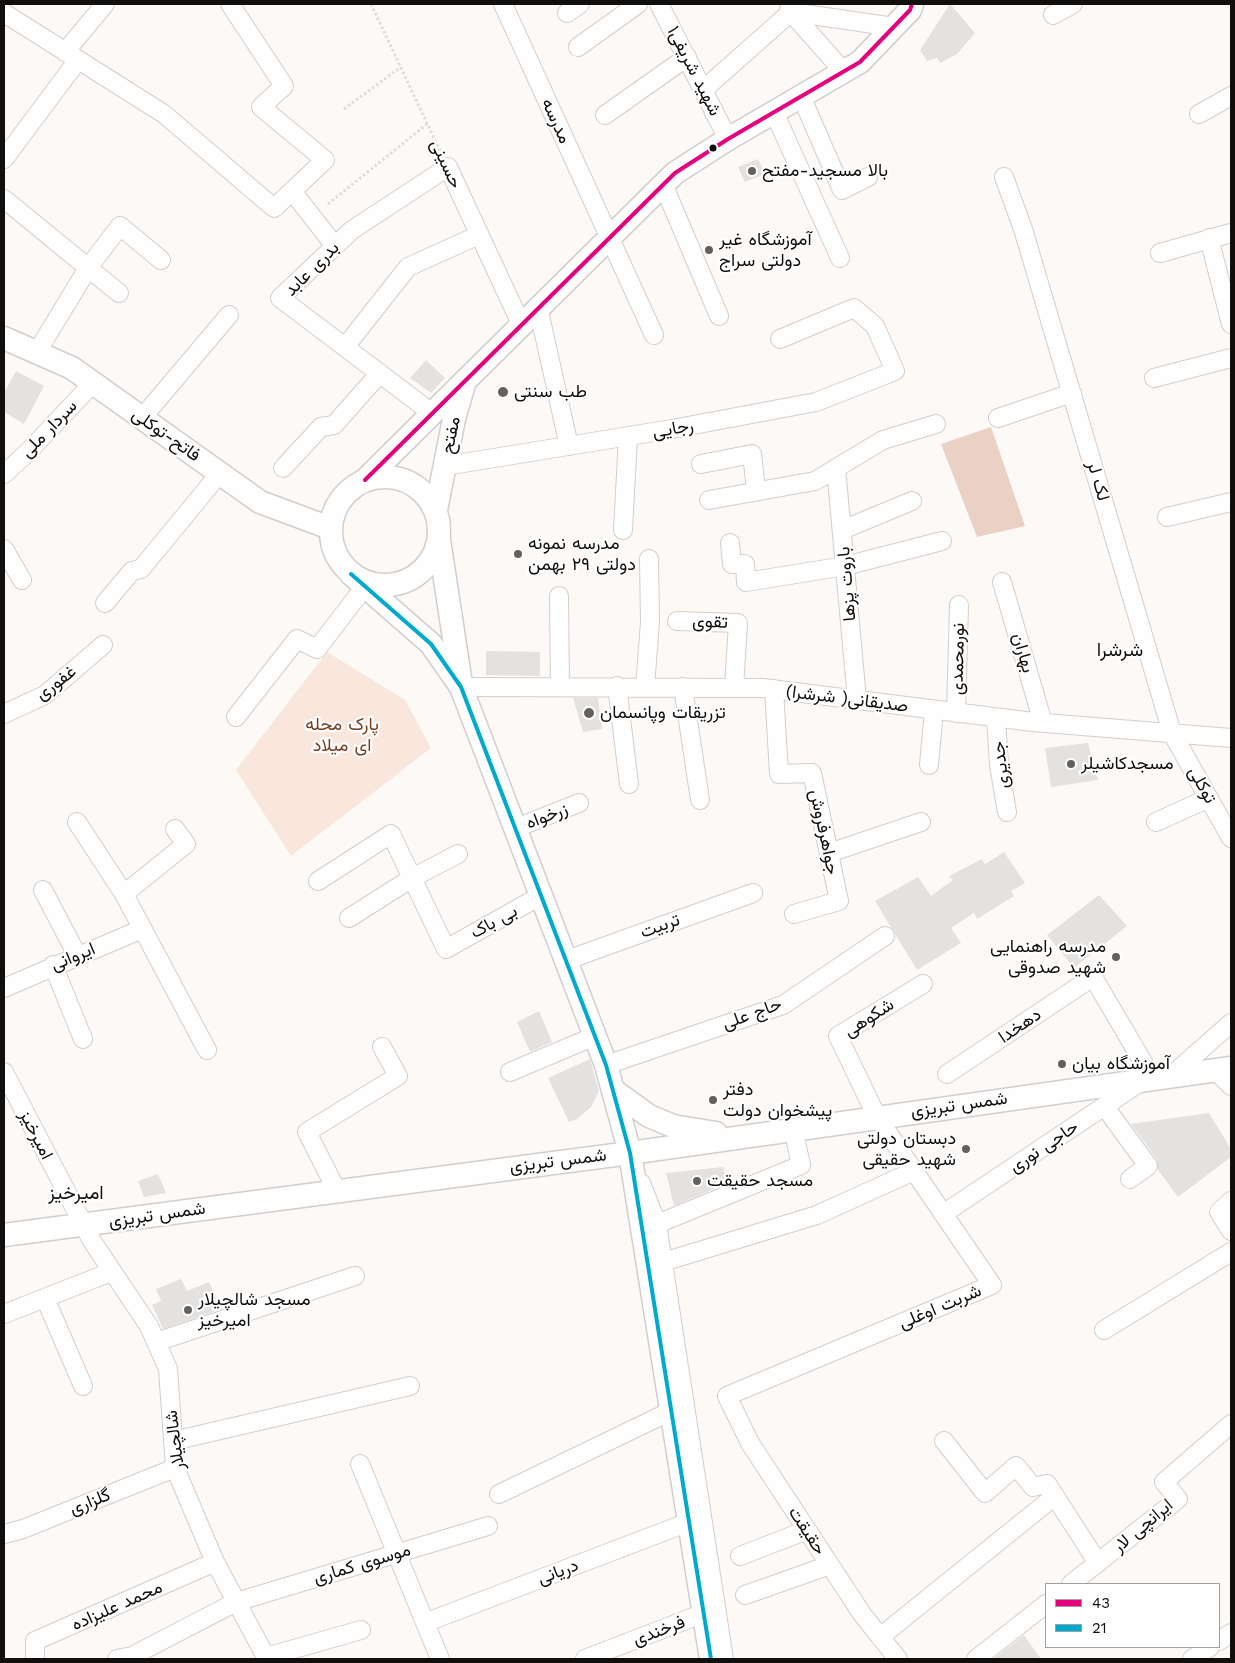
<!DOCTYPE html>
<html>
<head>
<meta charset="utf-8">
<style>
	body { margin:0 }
	#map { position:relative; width:1235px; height:1663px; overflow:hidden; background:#fcf9f7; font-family:"Work Sans",sans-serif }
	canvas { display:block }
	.frame { position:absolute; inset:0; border:5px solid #110f0e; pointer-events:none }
	.legend { position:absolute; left:1045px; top:1583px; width:175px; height:65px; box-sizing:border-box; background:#fff; border:1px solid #a09f9f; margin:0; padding:6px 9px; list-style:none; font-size:15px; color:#110f0e }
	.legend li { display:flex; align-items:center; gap:10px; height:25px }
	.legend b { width:25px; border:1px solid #a09f9f }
</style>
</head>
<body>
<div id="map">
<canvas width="1235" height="1663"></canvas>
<div class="frame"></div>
<ul class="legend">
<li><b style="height:6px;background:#e5007d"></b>43</li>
<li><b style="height:6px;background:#00a9ce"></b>21</li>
</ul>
</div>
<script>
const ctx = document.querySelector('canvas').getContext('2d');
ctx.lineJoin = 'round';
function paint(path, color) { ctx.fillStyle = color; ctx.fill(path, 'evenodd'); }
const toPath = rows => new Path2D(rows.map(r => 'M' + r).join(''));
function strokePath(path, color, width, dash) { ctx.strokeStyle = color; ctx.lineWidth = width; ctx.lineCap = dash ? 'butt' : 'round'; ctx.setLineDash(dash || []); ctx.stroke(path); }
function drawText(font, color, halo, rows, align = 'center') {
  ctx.font = font + ' "Work Sans",Vazirmatn,sans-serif'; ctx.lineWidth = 4.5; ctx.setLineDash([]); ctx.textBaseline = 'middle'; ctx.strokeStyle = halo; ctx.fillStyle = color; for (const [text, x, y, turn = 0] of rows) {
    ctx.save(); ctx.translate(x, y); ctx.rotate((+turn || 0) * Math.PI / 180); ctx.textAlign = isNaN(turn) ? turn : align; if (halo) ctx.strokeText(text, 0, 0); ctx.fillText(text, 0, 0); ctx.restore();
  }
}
const green = toPath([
	[327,652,405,700,431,748,291,856,236,770]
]);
const forest = toPath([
	[991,427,1025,526,977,537,941,444]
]);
const building = toPath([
	[950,4,975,33,957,54,940,63,937,58,927,61,920,50],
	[758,159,765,174,745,182,738,167],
	[426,360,445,378,431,393,410,378],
	[16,371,44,386,24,424,4,412,4,393],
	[486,651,540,652,540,676,486,675],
	[573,698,598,698,602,729,583,732],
	[1088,743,1098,780,1051,787,1045,748],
	[1004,852,1025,883,1011,891,1014,896,977,919,974,913,951,928,961,943,917,970,875,901,918,877,931,896,953,880,949,876,982,859,985,864],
	[1099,895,1127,926,1074,968,1047,935],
	[539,1011,552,1042,530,1052,517,1022],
	[590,1059,599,1091,591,1107,577,1119,569,1122,548,1078],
	[1209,1113,1231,1149,1231,1157,1178,1197,1158,1170,1157,1160,1131,1124],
	[723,1167,728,1183,674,1206,666,1173],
	[158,1174,166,1193,144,1197,138,1181],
	[181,1279,187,1291,209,1282,222,1309,163,1329,152,1305,161,1301,156,1289],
	[1024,1635,1041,1659,993,1659]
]);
const path = toPath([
	[371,4,441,153],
	[344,109,401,67],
	[328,204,427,124]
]);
const minor = toPath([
	[503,4,654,335],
	[659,4,728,139],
	[789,10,844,72],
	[4,13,164,114,274,208,325,160,261,107,284,86,230,4],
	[567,13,580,4],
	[1053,15,1073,4],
	[578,47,638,4],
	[65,52,105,4],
	[703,90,791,12,894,27],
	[801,96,842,190,868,177],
	[774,112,840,258],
	[1199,114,1231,96],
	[605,115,687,57],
	[4,159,78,60],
	[1004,177,1023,229,1172,733,1231,838],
	[663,184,719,316],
	[292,191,335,246],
	[4,199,119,293],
	[1209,238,1231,324],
	[1160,253,1231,233],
	[538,307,569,446],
	[345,347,408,267,479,235],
	[37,352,88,268,120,226,161,260],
	[1154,378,1231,358],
	[432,413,280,298,352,230,448,167,521,324],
	[142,418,229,315],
	[998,418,1072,393],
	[701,464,752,454,756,490],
	[445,466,672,429,816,402,895,371,875,326,854,308,780,339],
	[283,468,321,427,334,425,380,373],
	[836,468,857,700],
	[4,474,28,452,93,383],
	[709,500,815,481,883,440,936,424],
	[1167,517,1231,502],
	[623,530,628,437],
	[842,530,912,501],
	[730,543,732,564,745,564,746,582,845,566,942,541],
	[4,549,22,580],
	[1002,582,1043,723],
	[559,596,560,686],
	[105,603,132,571,141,569,220,473],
	[677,621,738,623,734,688],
	[617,686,629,784],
	[461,687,763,688,1033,722,1231,738],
	[645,687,650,622,649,559],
	[683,687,700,800],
	[774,689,779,774,812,773,839,901,794,914],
	[956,713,959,605],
	[4,714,45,695,103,645],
	[236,717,297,639,317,649,366,585],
	[996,718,999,766,1007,812],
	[929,765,934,710],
	[77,822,124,894],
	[1156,822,1209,798],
	[516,828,579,803],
	[175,829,186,844,124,894,207,1050],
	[829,853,921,822],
	[318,881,391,834,446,949,542,895],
	[43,890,77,955],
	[349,918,412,878,458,854],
	[567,960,753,893],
	[53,965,83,1039],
	[4,988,142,929],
	[606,1065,783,1005,885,936],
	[1215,1070,1231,1086],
	[4,1072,92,1241,149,1326,168,1369,175,1468,215,1562,267,1659],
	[510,1072,595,1036],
	[947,1074,1093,977,1153,1079],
	[1171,1076,1231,1023],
	[1105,1107,1148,1166,1130,1179],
	[641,1183,657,1224,724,1659],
	[337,1191,307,1132,398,1076,382,1047],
	[1231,1201,1219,1212,1231,1231],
	[943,1214,1142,1081],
	[657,1224,801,1165,793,1128],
	[663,1262,817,1215,914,1171],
	[45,1298,83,1386],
	[4,1314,111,1272],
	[1104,1330,1231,1252],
	[156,1342,355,1276],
	[173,1441,410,1386],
	[944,1441,985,1493,1016,1466,1033,1487,1047,1484,1098,1563],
	[360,1464,440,1659],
	[499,1494,671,1411],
	[4,1534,23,1529,175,1468],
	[740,1556,807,1530],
	[1071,1584,1178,1499,1164,1482,1231,1424],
	[745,1595,830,1565],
	[427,1622,689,1522],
	[880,1637,1055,1496],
	[1219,1641,1231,1633],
	[266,1657,361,1630],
	[35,1659,35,1641,215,1562],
	[117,1659,132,1656,236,1602,488,1526],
	[585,1659,704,1613],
	[898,1659,862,1614,750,1443,727,1396,992,1285,877,1117,838,1036,923,984],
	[976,1659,1046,1604],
	[1192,1659,1210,1647]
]);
const major = toPath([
	[4,338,72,368,260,502,330,528],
	'331 531a54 54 0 1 1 108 0a54 54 0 1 1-108 0Z',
	[365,480,675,173,728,139,860,62,910,10,912,4],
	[436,510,454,419,465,381],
	[439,540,461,684],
	[351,574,431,644,461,687,606,1065,630,1153,711,1659],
	[613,1090,649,1116,673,1126,716,1133],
	[4,1235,630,1153,1231,1068]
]);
const bus1 = toPath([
	[365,480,675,173,728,139,860,62,910,10,912,4]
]);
const bus2 = toPath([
	[351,574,431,644,461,687,606,1065,630,1153,711,1659]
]);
const markers = [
	[713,148,4.5,"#110f0e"],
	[752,171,5,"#636160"],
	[709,250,5,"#636160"],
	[503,392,6,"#636160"],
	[518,554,5,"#636160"],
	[589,713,6,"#636160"],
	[1071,764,5,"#636160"],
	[1116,957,5,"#636160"],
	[1062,1064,5,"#636160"],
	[713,1100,5,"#636160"],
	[966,1149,5,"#636160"],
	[697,1181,5,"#636160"],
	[188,1310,5,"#636160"]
];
const streetNames = [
	["شهید شریفی۱",694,71,63],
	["مدرسه",556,121,66],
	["حسینی",446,164,65],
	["بدری عابد",312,269,-45],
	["سردار ملی",49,429,-46],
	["رجایی",673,429,-10],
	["فاتح-توکلی",166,435,35],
	["مفتح",451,435,-78],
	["لک لر",1098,481,74],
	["باروت پزها",847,584,-95],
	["تقوی",710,622,2],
	["بهاران",1023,653,74],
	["نورمحمدی",958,659,-89],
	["غفوری",56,683,-37],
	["(شرشرا )صدیقانی",847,699,7],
	["جدیری",1001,765,-96],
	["توکلی",1202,785,61],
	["زرخواه",547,816,-21],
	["جواهرفروش",824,832,78],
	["بی باک",494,922,-29],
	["تربیت",660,926,-20],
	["ایروانی",73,957,-23],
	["حاج علی",752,1014,-20],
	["شکوهی",869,1018,-33],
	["دهخدا",1020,1026,-34],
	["شمس تبریزی",959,1105,-8],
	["امیرخیز",36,1135,63],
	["حاجی نوری",1044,1147,-34],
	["شمس تبریزی",558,1161,-7],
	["شمس تبریزی",157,1215,-8],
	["شربت اوغلی",940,1307,-23],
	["شالچیلار",175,1440,-97],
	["گلزاری",90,1502,-22],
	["ایرانچی لار",1143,1526,-40],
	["حقیقت",807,1531,57],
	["موسوی کماری",362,1564,-17],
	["دریانی",558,1572,-21],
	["محمد علیزاده",117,1606,-24],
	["فرخندی",659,1631,-21]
];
const poiNames = [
	["بالا مسجید-مفتح",762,171],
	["آموزشگاه غیر",719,240],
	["دولتی سراج",719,261],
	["طب سنتی",514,392],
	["مدرسه نمونه",528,544],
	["دولتی ۲۹ بهمن",528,565],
	["تزریقات وپانسمان",600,713],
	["مسجدکاشیلر",1081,764],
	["مدرسه راهنمایی",1106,947,"right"],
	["شهید صدوقی",1106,968,"right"],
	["آموزشگاه بیان",1072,1064],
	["دفتر",723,1090],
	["پیشخوان دولت",723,1111],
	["دبستان دولتی",956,1139,"right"],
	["شهید حقیقی",956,1160,"right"],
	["مسجد حقیقت",707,1181],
	["مسجد شالچیلار",198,1300],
	["امیرخیز",198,1321]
];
const parkNames = [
	["پارک محله",342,725],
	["ای میلاد",342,746]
];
const neighbourhoodNames = [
	["شرشرا",1120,650],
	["امیرخیز",76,1193]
];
paint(green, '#f9e6dd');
paint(forest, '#ebd0c4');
paint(building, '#e4e2e0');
strokePath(minor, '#d1cecd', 20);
strokePath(major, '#d1cecd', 25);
strokePath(path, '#dededd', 3, [2.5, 2.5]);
strokePath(minor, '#fffefe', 18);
strokePath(major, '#fffefe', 22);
strokePath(bus1, '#e5007d', 4);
strokePath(bus2, '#00a9ce', 4);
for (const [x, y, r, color] of markers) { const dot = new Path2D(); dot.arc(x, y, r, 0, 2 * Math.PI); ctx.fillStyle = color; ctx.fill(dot); strokePath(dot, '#fff', 2); }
drawText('18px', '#110f0e', '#fff', streetNames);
drawText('18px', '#110f0e', '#fff', poiNames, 'left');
drawText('18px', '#773e20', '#fff', parkNames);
drawText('19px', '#110f0e', '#fff', neighbourhoodNames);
</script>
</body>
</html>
